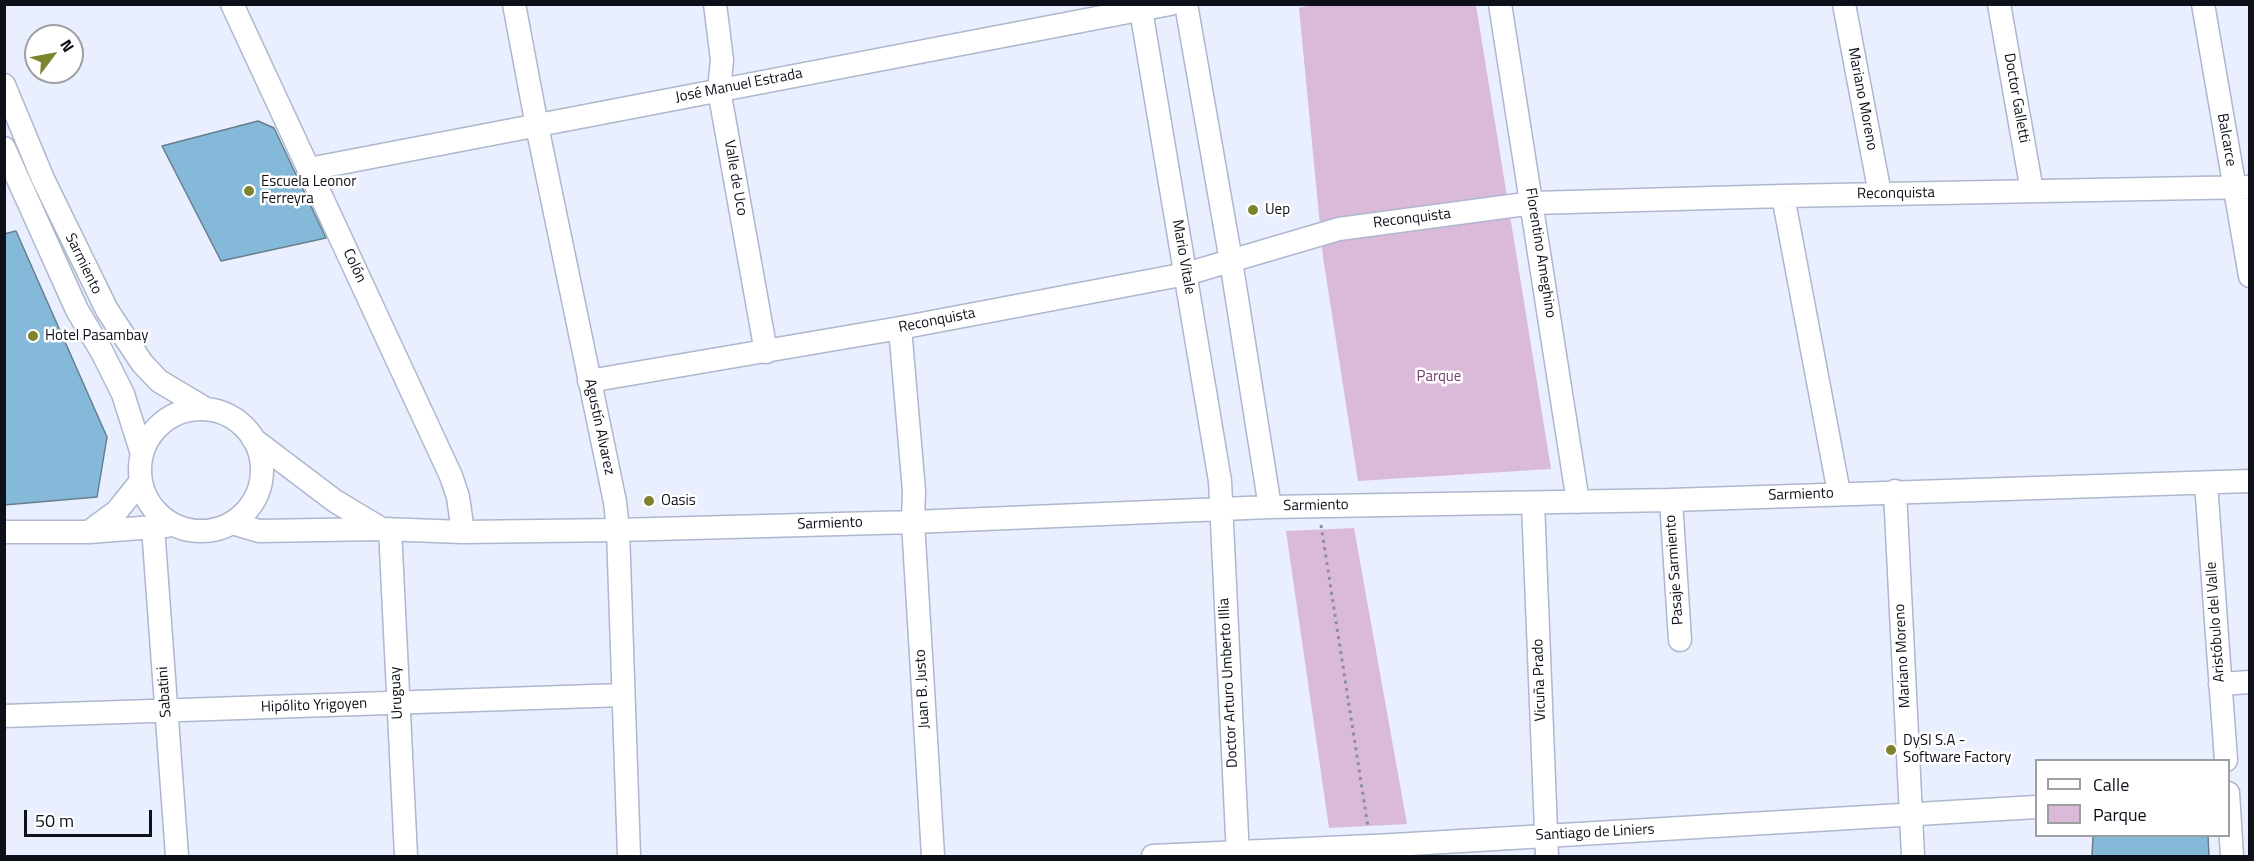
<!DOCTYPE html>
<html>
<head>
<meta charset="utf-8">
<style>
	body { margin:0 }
	#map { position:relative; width:2254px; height:861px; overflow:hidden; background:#e9effe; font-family:"Titillium Web",sans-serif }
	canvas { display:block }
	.frame { position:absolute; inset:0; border:6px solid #0d1018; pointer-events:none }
	.legend { position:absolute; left:2035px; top:759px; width:195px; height:78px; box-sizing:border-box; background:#fff; border:2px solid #9e9fa3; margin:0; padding:8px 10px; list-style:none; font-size:18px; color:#0d1018 }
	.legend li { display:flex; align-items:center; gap:12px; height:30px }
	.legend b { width:30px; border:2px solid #9e9fa3 }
	.north { position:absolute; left:24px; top:24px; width:60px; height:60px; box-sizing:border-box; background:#fff; border:2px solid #9e9fa3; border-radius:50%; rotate:58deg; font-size:16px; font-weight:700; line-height:24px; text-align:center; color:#0d1018 }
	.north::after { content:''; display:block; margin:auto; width:21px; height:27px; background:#7e832d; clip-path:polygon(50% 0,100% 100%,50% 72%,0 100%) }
	.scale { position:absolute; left:24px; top:810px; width:128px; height:27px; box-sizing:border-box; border:3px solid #0d1018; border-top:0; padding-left:8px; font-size:18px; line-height:21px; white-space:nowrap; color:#0d1018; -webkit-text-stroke:4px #fff; paint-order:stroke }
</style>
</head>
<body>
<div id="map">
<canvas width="2254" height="861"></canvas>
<div class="frame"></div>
<ul class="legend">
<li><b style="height:8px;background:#fff"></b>Calle</li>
<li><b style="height:16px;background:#dbb9d8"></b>Parque</li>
</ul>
<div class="north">N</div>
<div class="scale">50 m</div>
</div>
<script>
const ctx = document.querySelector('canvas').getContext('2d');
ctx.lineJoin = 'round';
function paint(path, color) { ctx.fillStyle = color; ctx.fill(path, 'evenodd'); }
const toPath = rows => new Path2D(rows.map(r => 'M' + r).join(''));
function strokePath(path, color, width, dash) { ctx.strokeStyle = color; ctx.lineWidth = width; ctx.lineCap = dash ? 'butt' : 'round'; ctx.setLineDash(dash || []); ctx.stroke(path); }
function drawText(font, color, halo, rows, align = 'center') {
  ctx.font = font + ' "Titillium Web",sans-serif'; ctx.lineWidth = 5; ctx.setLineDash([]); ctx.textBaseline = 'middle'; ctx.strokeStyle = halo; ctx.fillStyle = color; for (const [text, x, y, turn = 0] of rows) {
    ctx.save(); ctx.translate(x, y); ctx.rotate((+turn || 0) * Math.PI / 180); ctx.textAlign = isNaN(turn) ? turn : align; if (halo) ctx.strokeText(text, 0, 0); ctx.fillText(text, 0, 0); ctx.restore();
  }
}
const green = toPath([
	[1315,4,1476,5,1551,469,1358,481,1323,257,1299,8],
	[1354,528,1407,824,1329,828,1286,531]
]);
const building = toPath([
	[258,121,274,128,326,238,221,261,162,146,258,121],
	[16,231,107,437,97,497,4,505,4,234,16,231],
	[2093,836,2208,836,2209,856,2092,856,2093,836]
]);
const path = toPath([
	[1321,525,1368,827]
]);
const minor = toPath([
	[232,4,451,476,458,497,463,532],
	[514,4,537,126,615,502,618,530,629,856],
	[715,4,722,60,719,90,766,352],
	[1140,4,1220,481,1238,856],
	[1186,4,1231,261,1270,507],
	[1500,4,1578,502],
	[1844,4,1880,194],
	[1999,4,2032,191],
	[2203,4,2250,276],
	[4,85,43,179,107,310,142,363,159,381,206,409],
	[4,148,77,310,102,352,123,394,142,454],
	[309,169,1170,4],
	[1783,196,1839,493],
	[900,328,914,491,913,522,933,856],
	[589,381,900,328,1186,274,1339,229,1533,203,1783,196,2250,187],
	'140 470a61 61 0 1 1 122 0a61 61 0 1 1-122 0Z',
	[253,439,335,501,380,528],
	[2206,483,2226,760],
	[1895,491,1913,856],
	[1671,500,1680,640],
	[1533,503,1547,856],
	[232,523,259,531,382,529,463,532,618,530,913,522,1270,507,1671,500,2250,481],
	[153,527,177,856],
	[390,529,406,856],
	[90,531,117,511,141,481],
	[4,532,89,532,166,526],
	[2220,684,2250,682],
	[4,716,623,695],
	[2228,793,2232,856],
	[1153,856,1393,845,2036,807]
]);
const markers = [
	[249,191,6,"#7e832d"],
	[1253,210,6,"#7e832d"],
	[33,336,6,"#7e832d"],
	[649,501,6,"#7e832d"],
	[1891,750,6,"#7e832d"]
];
const streetNames = [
	["José Manuel Estrada",739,86,-11],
	["Doctor Galletti",2016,98,80],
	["Mariano Moreno",1862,99,79],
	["Balcarce",2226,140,80],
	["Valle de Uco",735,178,80],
	["Reconquista",1896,194,-1],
	["Reconquista",1412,219,-7],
	["Florentino Ameghino",1540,253,81],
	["Mario Vitale",1183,257,80],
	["Sarmiento",83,264,64],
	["Colón",354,266,65],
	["Reconquista",937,321,-11],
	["Agustín Alvarez",599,427,78],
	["Sarmiento",1801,495,-2],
	["Sarmiento",1316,506,-1],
	["Sarmiento",830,524,-2],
	["Pasaje Sarmiento",1675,570,-94],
	["Aristóbulo del Valle",2216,622,-94],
	["Mariano Moreno",1903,656,-93],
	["Vicuña Prado",1540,680,-92],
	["Doctor Arturo Umberto Illia",1229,683,-93],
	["Juan B. Justo",923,689,-93],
	["Sabatini",165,692,-94],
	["Uruguay",397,693,-93],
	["Hipólito Yrigoyen",314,706,-2],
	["Santiago de Liniers",1595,833,-3]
];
const poiNames = [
	["Escuela Leonor",261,182],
	["Ferreyra",261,199],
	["Uep",1265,210],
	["Hotel Pasambay",45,336],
	["Oasis",661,501],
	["DySI S.A -",1903,741],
	["Software Factory",1903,758]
];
const parkNames = [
	["Parque",1439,377]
];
paint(green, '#dbb9d8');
paint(building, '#85b9d9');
strokePath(building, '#687e8c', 1.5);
strokePath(minor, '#adb7cd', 25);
strokePath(path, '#8b8f9b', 3, [3, 4.5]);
strokePath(minor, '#fff', 22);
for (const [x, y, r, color] of markers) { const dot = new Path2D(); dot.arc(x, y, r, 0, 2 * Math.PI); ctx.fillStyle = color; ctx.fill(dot); strokePath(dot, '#fff', 2); }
drawText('15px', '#0d1018', '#fff', streetNames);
drawText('15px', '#0d1018', '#fff', poiNames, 'left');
drawText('15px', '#743f71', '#fff', parkNames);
</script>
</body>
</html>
